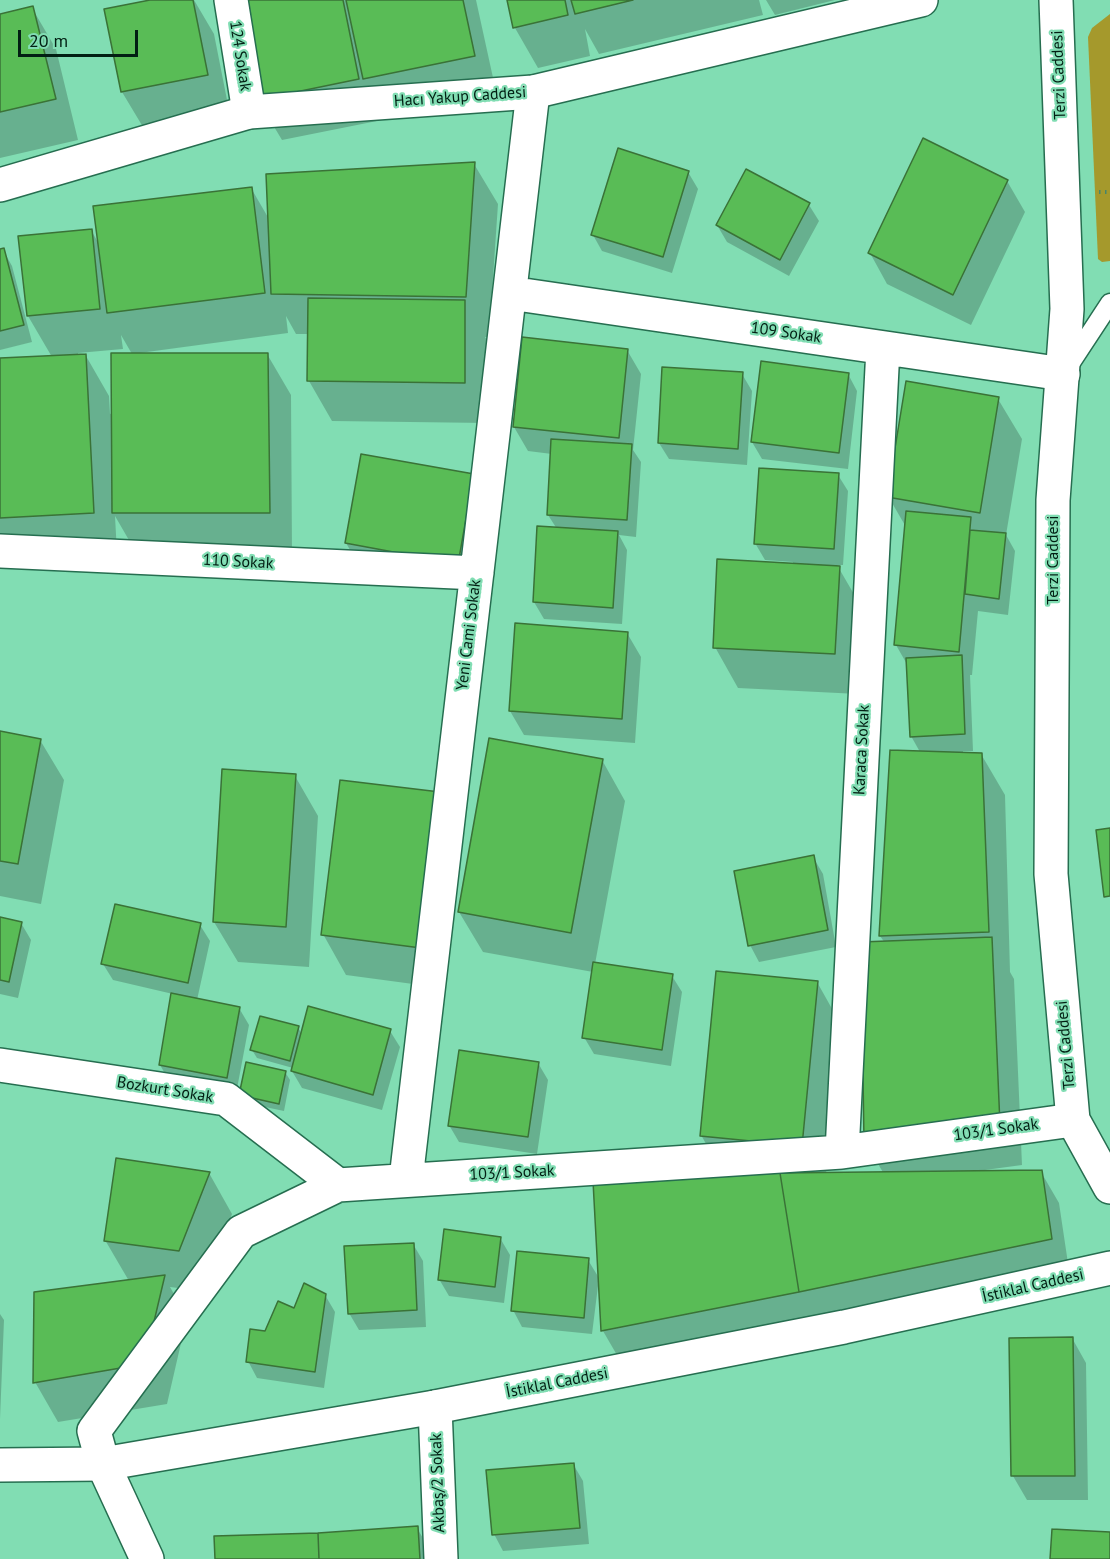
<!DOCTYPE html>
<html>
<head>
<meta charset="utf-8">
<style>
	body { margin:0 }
	#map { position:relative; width:1110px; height:1559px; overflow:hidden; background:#81ddb3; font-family:"PT Sans",sans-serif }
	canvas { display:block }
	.scale { position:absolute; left:18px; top:30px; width:120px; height:27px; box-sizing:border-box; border:3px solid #021f13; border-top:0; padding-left:8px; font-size:18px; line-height:21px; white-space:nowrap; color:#021f13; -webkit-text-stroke:4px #81ddb3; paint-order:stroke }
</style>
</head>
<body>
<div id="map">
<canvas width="1110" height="1559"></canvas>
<div class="scale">20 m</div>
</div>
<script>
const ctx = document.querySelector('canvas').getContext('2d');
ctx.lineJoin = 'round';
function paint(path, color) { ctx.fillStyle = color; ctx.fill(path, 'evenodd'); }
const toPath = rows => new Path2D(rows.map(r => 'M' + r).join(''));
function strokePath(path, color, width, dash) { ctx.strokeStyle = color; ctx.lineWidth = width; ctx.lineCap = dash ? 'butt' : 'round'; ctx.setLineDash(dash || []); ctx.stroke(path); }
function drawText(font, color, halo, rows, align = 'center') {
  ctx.font = font + ' "PT Sans",sans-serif'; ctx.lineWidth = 4.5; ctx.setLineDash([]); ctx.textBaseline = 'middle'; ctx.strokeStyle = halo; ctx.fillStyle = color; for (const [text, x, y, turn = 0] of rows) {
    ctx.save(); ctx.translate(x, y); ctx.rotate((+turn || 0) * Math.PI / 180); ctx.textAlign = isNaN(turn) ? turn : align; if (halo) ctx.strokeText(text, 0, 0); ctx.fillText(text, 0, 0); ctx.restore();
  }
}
const green = toPath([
	[1110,14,1110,261,1102,262,1098,259,1088,37,1092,28]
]);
const shadow = toPath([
	[157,0,194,0,214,34,230,115,146,132,122,92,105,10],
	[238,0,476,0,497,96,388,119,379,103,382,120,282,140,258,100],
	[508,0,759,0,763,15,599,54,585,29,590,56,538,68,515,28],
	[766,0,835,0,775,15],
	[32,8,56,49,78,140,0,158,0,16],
	[474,164,498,204,489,337,485,337,488,342,487,423,332,421,309,381,309,334,296,334,286,316,288,333,132,354,121,335,123,349,78,353,78,356,86,356,109,396,110,414,267,354,291,395,292,553,137,554,115,516,117,553,14,558,0,534,0,359,52,357,28,316,91,230,100,246,251,188,269,219],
	[747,171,809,205,819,221,789,276,727,242,717,225],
	[688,172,698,189,672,273,602,251,593,235],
	[1007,181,1025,212,971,325,887,284,870,253],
	[0,250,3,250,12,266,32,342,0,350],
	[627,350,641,374,633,450,641,462,636,537,619,535,627,550,622,624,544,619,534,602,557,529,548,515,552,454,528,451,514,427],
	[742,374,752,391,747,465,669,459,659,443],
	[848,374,857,391,848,469,762,459,752,442],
	[998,399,1022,439,1006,535,1015,551,1008,615,978,611,972,675,970,675,973,751,963,751,963,754,981,754,1005,795,1010,972,1014,979,1022,1165,985,1170,985,1172,1041,1172,1059,1203,1069,1270,621,1362,603,1331,594,1183,725,1177,701,1135,817,982,840,1023,826,1174,884,1174,865,1142,885,943,880,936,920,752,911,736,908,666,896,645,906,527,888,496],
	[838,475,848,491,843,565,837,565,862,608,858,694,738,688,715,647,792,565,793,562,765,560,755,543],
	[473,476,472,587,360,567,346,543],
	[627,633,641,657,635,743,524,735,510,711],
	[0,732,40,740,64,780,41,904,0,896],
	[602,760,625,801,595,964,672,976,682,992,671,1066,594,1054,584,1037,593,972,483,952,459,912],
	[295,776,318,816,309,967,238,962,214,922],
	[439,794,443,988,346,975,323,934],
	[813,857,823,874,836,947,759,962,750,945],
	[0,918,21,923,31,940,18,998,0,994],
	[200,925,210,941,197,1000,239,1008,249,1025,236,1094,170,1082,160,1065,173,994,113,980,103,964],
	[298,1027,302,1035,390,1031,400,1047,382,1110,302,1088,292,1071,293,1068,257,1058,252,1050],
	[538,1063,548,1080,537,1154,459,1142,449,1125],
	[247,1064,285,1072,290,1080,284,1111,246,1103],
	[209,1173,232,1214,202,1291,170,1287,187,1317,167,1404,58,1422,35,1382,129,1281,105,1240],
	[500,1238,510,1255,504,1303,449,1296,439,1279],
	[413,1244,423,1261,426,1327,359,1330,349,1313],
	[588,1260,599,1278,592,1334,522,1327,513,1310],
	[325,1295,335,1312,324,1388,257,1378,248,1361,266,1332,294,1310],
	[0,1314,4,1320,0,1419],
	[1072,1338,1086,1363,1088,1500,1027,1500,1013,1476,1011,1339],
	[573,1464,583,1481,589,1544,503,1551,494,1534],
	[417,1528,435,1559,217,1559]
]);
const building = toPath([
	[150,0,193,0,208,75,121,92,104,9,150,0],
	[237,0,343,0,359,79,257,100,237,0],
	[346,0,463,0,475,56,363,79,346,0],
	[507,0,565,0,568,15,513,28,507,0],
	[571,0,633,0,575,14,571,0],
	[33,6,56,99,0,112,0,14,33,6],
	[923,138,1008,180,953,295,868,253,923,138],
	[618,148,689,171,663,257,591,235,618,148],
	[475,162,466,297,271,294,266,174,475,162],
	[746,169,810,203,780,260,716,225,746,169],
	[252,187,265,293,107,313,93,206,252,187],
	[92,229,100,309,27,316,18,236,92,229],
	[4,248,24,325,0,331,0,249,4,248],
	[308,298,465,300,465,383,307,381,308,298],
	[522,337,628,349,619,438,513,427,522,337],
	[111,353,268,353,270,513,112,513,111,353],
	[86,354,94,513,0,518,0,358,86,354],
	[761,361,849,373,839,453,751,442,761,361],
	[662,367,743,372,738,449,658,443,662,367],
	[906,381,999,397,980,513,887,497,906,381],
	[551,439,632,444,627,520,547,515,551,439],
	[361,454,474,474,458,564,345,543,361,454],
	[759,468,839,473,834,549,754,544,759,468],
	[906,511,971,517,959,652,894,645,906,511],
	[537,526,618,531,613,608,533,602,537,526],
	[970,530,1006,533,999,599,965,594,970,530],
	[717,559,840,566,835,654,713,648,717,559],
	[515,623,628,632,622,719,509,711,515,623],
	[962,655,965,734,910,737,906,658,962,655],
	[0,731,41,739,18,864,0,861,0,731],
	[489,738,603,759,571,933,458,912,489,738],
	[890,750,982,753,989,932,879,936,890,750],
	[222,769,296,774,286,927,213,922,222,769],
	[340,780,440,792,421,948,321,935,340,780],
	[1110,828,1110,896,1104,897,1096,830,1110,828],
	[814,855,828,930,748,946,734,871,814,855],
	[115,904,201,923,188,983,101,964,115,904],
	[0,917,22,922,9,982,0,980,0,917],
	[992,937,1000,1125,864,1142,861,942,992,937],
	[593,962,673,974,662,1050,582,1038,593,962],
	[716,971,818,981,802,1146,700,1136,716,971],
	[171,993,240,1007,227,1078,159,1065,171,993],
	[308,1006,391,1029,373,1095,291,1071,308,1006],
	[260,1016,299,1026,290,1061,250,1050,260,1016],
	[459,1050,539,1062,528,1137,448,1126,459,1050],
	[246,1062,286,1071,279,1104,239,1095,246,1062],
	[116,1158,210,1172,179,1251,104,1241,116,1158],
	[1042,1170,1052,1239,799,1292,780,1173,1042,1170],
	[780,1173,799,1292,601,1331,593,1181,780,1173],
	[444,1229,501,1237,495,1287,438,1280,444,1229],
	[414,1243,417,1310,348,1314,344,1246,414,1243],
	[517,1251,589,1258,584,1318,511,1311,517,1251],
	[165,1275,144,1364,33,1383,34,1292,165,1275],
	[304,1283,326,1294,315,1372,246,1362,250,1329,265,1331,278,1301,294,1308,304,1283],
	[1073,1337,1075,1476,1011,1476,1009,1338,1073,1337],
	[574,1463,580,1528,492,1535,486,1470,574,1463],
	[418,1526,420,1559,319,1559,318,1533,418,1526],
	[1052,1529,1110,1532,1110,1559,1050,1559,1052,1529],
	[318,1533,319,1559,215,1559,214,1536,318,1533]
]);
const path = toPath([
	[1099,192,1110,192]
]);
const service = toPath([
	[1068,367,1110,303]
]);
const minor = toPath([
	[231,0,249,112],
	[510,293,1063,374],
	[0,551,477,573],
	[0,1065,226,1099,338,1185],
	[842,1152,883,348],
	[406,1179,533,92],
	[435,1407,441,1559],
	[103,1464,94,1431,241,1232,338,1185,842,1152,1073,1120]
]);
const tertiary = toPath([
	[1056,0,1067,309,1053,500,1051,874,1073,1120,1110,1187],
	[0,185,249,112,533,92,921,0],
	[103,1464,147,1559]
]);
const secondary = toPath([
	[0,1465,103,1464,435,1407,844,1327,1110,1268]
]);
const streetNames = [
	["124 Sokak",240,56,81],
	["Terzi Caddesi",1059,75,-92],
	["Hacı Yakup Caddesi",460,97,-4],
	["109 Sokak",786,333,8],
	["Terzi Caddesi",1053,560,-90],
	["110 Sokak",238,562,3],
	["Yeni Cami Sokak",469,635,-83],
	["Karaca Sokak",862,750,-87],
	["Terzi Caddesi",1066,1045,-95],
	["Bozkurt Sokak",165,1090,9],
	["103/1 Sokak",996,1130,-8],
	["103/1 Sokak",512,1173,-3],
	["İstiklal Caddesi",1033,1286,-13],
	["İstiklal Caddesi",557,1383,-11],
	["Akbaş/2 Sokak",438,1483,-92]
];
paint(green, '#a5992c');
paint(shadow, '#0003');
paint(building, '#59bc56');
strokePath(building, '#3a7237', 1.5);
strokePath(service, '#266e50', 21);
strokePath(minor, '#266e50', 36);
strokePath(tertiary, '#266e50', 36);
strokePath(secondary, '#266e50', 36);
strokePath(path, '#47866a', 4, [1.5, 4.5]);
strokePath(service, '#fff', 18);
strokePath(minor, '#fff', 33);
strokePath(tertiary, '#fff', 33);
strokePath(secondary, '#fff', 33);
drawText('16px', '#021f13', '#81ddb3', streetNames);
</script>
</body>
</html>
